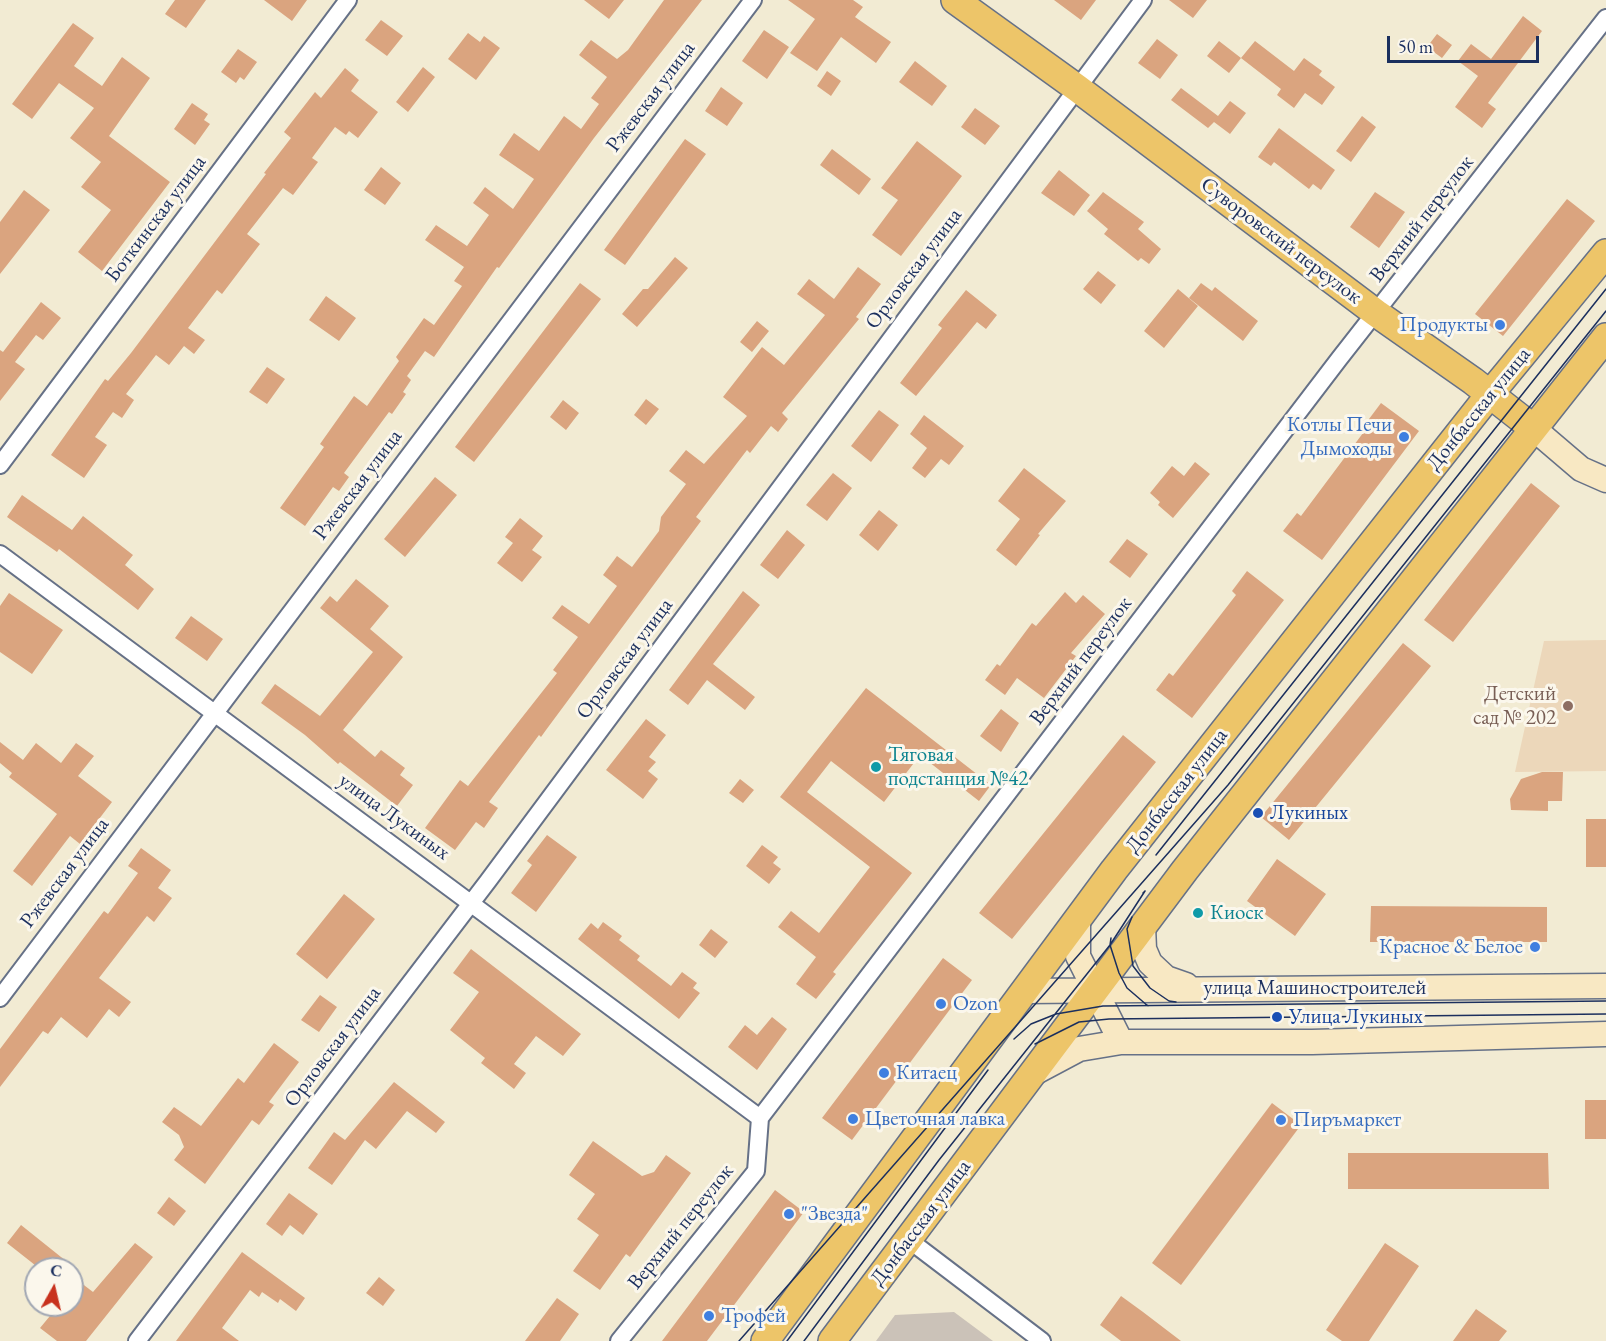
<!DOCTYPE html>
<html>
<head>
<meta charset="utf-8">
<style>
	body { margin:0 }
	#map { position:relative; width:1606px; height:1341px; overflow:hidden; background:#f2ebd3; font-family:"EB Garamond",serif }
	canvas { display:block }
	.north { position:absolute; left:24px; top:1257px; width:60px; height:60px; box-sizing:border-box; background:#fbf7ec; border:2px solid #a1a7b3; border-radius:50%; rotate:8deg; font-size:16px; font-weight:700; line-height:24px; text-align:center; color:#1b2f5e }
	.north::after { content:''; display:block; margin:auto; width:21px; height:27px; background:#c8321e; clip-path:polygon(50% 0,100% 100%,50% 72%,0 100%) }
	.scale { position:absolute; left:1387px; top:36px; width:152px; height:27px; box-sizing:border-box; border:3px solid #1b2f5e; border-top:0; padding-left:8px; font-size:18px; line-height:21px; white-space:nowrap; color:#1b2f5e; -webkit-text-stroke:4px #fbf7ec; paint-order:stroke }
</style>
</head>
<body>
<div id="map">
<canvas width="1606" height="1341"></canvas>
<div class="north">С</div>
<div class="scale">50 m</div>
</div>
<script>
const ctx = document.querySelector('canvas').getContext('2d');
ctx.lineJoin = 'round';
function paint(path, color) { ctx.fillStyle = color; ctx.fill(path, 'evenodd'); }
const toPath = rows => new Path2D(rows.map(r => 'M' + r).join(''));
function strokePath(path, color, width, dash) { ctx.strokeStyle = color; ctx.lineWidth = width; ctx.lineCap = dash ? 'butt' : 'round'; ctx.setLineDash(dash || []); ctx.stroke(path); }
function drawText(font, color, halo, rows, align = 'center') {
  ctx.font = font + ' "EB Garamond",serif'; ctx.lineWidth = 6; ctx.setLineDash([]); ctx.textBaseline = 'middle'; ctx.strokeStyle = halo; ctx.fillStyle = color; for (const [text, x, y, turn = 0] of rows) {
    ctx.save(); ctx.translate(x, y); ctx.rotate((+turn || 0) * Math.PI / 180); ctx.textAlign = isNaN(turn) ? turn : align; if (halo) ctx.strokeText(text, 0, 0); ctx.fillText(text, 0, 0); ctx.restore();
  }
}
const built = toPath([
	[1606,640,1606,771,1515,772,1544,641]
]);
const industrial = toPath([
	[954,1312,993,1341,876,1341,895,1315]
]);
const building = toPath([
	[175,0,206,0,186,28,165,14],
	[264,0,307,0,292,21],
	[584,0,624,0,609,19],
	[664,0,702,0,594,138,499,268,497,267,434,357,425,351,407,376,411,380,403,392,406,394,392,414,389,412,344,473,349,477,339,491,333,487,305,526,280,508,324,447,320,444,354,396,367,406,399,361,396,357,424,318,434,325,462,286,454,281,464,267,425,240,436,225,467,246,489,215,473,203,485,187,513,209,534,179,499,155,514,133,539,151,564,116,581,129,599,104,591,98,607,77,579,55,591,40,617,59,628,50],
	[788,0,853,0,863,7,855,17,891,42,876,63,841,37,817,71,790,53,815,19],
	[1054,0,1096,0,1081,20],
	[1169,0,1207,0,1193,18],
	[1523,16,1542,31,1488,103,1496,109,1482,128,1455,107,1478,76,1458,61,1471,44,1491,59],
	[381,20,403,36,387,56,365,40],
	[73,23,94,38,74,66,102,86,122,57,150,78,109,136,170,182,102,271,78,252,111,210,81,187,101,162,70,138,94,108,59,83,32,119,12,104],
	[764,30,789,47,767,79,742,61],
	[468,33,480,42,484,36,500,48,476,80,448,59],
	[1437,34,1452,45,1442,58,1427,47],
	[1157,39,1178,55,1160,79,1138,63],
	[1219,41,1241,58,1229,73,1207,56],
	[1255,41,1294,71,1304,58,1322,71,1319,75,1335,87,1322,105,1305,93,1294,108,1277,95,1281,89,1241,58],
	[238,49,257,62,244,80,240,77,236,83,221,72],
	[915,61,947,86,932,106,899,82],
	[423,67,435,77,408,112,396,102],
	[345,68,359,80,351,91,378,112,358,138,349,131,346,135,335,127,312,158,318,162,293,195,283,188,247,234,260,244,222,294,217,290,188,328,205,340,194,354,184,346,169,365,156,355,126,394,134,400,122,418,113,412,95,437,107,445,84,478,51,455,105,379,108,381,131,353,266,174,264,173,291,138,284,132,315,92,321,98],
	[827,71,841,81,831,96,817,86],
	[721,87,743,103,727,126,705,111],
	[1181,88,1218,116,1230,101,1246,113,1230,134,1214,122,1208,128,1171,100],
	[192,103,208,114,204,120,210,124,195,145,174,129],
	[975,108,1000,126,985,145,961,127],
	[1362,116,1376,127,1351,162,1336,151],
	[1279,128,1335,170,1321,190,1313,184,1309,189,1274,162,1271,166,1258,157],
	[685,139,706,154,625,265,604,250],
	[917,141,962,176,901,256,872,235,898,200,881,188],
	[832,149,871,179,859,195,820,165],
	[381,167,401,183,385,205,364,190],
	[1059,170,1090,195,1074,216,1041,193],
	[24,190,50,210,0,274,0,222],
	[1103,192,1144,222,1138,229,1161,249,1149,264,1141,258,1138,261,1104,234,1108,229,1087,211],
	[1375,192,1405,212,1379,248,1350,227],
	[1567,199,1595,221,1503,336,1475,314],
	[675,257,688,268,637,327,622,314,643,289,648,289],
	[858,267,881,284,856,317,859,319,782,413,788,419,778,432,771,426,750,453,747,450,696,517,701,521,546,730,541,737,539,735,489,802,498,808,484,828,476,822,455,850,425,828,460,780,468,786,557,673,553,670,578,637,552,618,562,605,589,624,617,586,603,575,617,556,632,567,659,531,661,517,686,484,669,471,686,450,704,464,747,416,723,397,762,347,784,365,825,315,797,294,809,279,834,299],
	[1098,271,1116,285,1101,304,1083,289],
	[580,283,601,299,474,462,455,447],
	[1201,283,1212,291,1215,287,1258,321,1243,341,1189,298],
	[1178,289,1198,306,1164,348,1144,331],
	[966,290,997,315,986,329,977,322,916,396,900,383,942,328,938,325],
	[326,296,356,318,339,341,309,320],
	[41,302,61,318,43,340,36,335,15,362,25,369,0,401,0,350,3,352],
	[757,321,769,331,752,352,740,342],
	[267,367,285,379,267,404,249,392],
	[646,399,659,409,646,425,634,415],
	[563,400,579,413,566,430,550,417],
	[1381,403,1419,431,1322,560,1283,531,1297,513,1301,516,1366,429,1363,427],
	[879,410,899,425,871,462,851,446],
	[924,415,964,446,949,465,941,459,925,478,912,468,927,448,910,434],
	[1195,462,1210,474,1173,518,1158,505,1160,502,1150,493,1172,466,1184,476],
	[1024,468,1066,501,1038,534,1040,535,1016,566,996,550,1020,519,998,501],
	[833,473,852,488,827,521,806,505],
	[435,477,457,495,405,557,384,539],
	[1531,483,1560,506,1453,642,1424,620],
	[22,495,72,530,83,516,133,555,125,565,154,589,138,610,59,549,57,552,7,517],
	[879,510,898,525,878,551,859,535],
	[520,518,543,536,532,550,542,557,522,582,497,563,513,543,505,537],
	[787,530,805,545,778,579,760,565],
	[1127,539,1148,554,1130,578,1109,562],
	[1247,571,1284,600,1192,718,1156,690,1169,673,1173,676,1236,595,1232,591],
	[356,579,389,606,370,629,403,657,343,730,375,757,381,750,405,768,400,775,413,785,397,806,340,762,338,764,305,735,261,703,275,684,320,716,373,652,320,608,330,596,337,602],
	[743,591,760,605,713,664,755,697,745,710,707,680,688,705,669,690],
	[1065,592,1076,603,1083,595,1105,614,1071,653,1076,656,1044,698,1017,678,1005,695,985,680,997,664,1000,666,1032,623,1036,626],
	[9,593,63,630,32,674,0,652,0,606],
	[191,616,223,639,207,661,175,638],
	[1403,643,1431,666,1289,840,1261,817],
	[866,688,991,785,979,801,920,755,884,802,831,761,807,792,912,873,833,972,836,974,816,999,796,984,816,957,778,927,791,911,819,933,870,867,780,797],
	[1001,709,1019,723,1001,752,980,736],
	[646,719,666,735,649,757,656,762,648,771,658,779,643,799,606,770],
	[1123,735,1156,762,1012,939,979,913],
	[0,742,23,760,36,743,61,763,76,743,94,756,78,776,112,802,80,844,70,836,32,886,13,871,57,814,9,777,12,773,0,763],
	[1542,772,1563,772,1562,801,1548,801,1548,811,1511,810,1510,799,1521,779],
	[740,779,754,790,743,803,729,793],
	[1586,819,1606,819,1606,867,1586,867],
	[547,835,577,857,536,912,511,893,532,865,527,861],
	[762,845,778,857,773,863,781,869,769,884,746,866],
	[141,848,171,870,158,888,172,898,154,922,147,916,99,978,131,1002,119,1017,109,1009,87,1038,61,1017,48,1034,43,1031,0,1087,0,1049,104,911,108,914,138,873,128,866],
	[1277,859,1326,894,1295,936,1247,901],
	[344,894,375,919,327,979,296,954],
	[1371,906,1547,907,1547,942,1370,942],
	[603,922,622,936,619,940,640,956,637,960,671,986,682,972,697,983,693,988,700,993,679,1019,578,939,591,923,598,929],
	[711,929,728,942,715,958,699,945],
	[471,949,581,1034,563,1056,536,1036,514,1064,526,1073,514,1089,481,1063,485,1058,450,1030,479,992,453,973],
	[943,958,972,980,852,1140,822,1118],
	[320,995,337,1007,319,1032,301,1020],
	[772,1017,787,1029,757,1070,728,1047,745,1025,757,1035],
	[274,1043,299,1062,269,1102,274,1105,259,1125,252,1120,205,1184,174,1160,184,1147,179,1135,162,1122,174,1107,201,1126,238,1078,244,1083],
	[394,1082,445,1122,436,1133,407,1111,376,1149,365,1140,332,1185,308,1168,334,1132,345,1140],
	[1585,1100,1606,1100,1606,1139,1585,1139],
	[1272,1103,1301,1125,1181,1285,1152,1263],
	[593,1141,642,1176,654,1172,666,1155,691,1173,630,1257,626,1254,600,1290,573,1271,599,1235,577,1219,595,1194,569,1175],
	[1348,1153,1548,1153,1549,1189,1348,1189],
	[775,1190,804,1212,707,1341,662,1341],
	[289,1193,318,1214,303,1235,290,1225,282,1236,266,1224],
	[169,1197,186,1211,174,1226,157,1213],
	[21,1225,76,1269,40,1269,7,1243],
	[135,1243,153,1257,86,1341,57,1341,40,1328,59,1305,72,1305,72,1276,93,1292],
	[1385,1243,1419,1266,1369,1341,1342,1341,1326,1330],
	[242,1252,305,1298,296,1311,280,1299,278,1303,262,1292,259,1297,250,1290,222,1328,239,1341,176,1341],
	[379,1277,395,1290,383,1306,366,1293],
	[1121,1296,1143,1312,1181,1341,1121,1341,1100,1325],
	[557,1298,579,1314,560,1341,525,1341],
	[1476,1309,1507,1331,1499,1341,1453,1341]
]);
const street = toPath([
	[0,465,348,0],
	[0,554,760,1118],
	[0,998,753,0],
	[909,1240,1042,1341],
	[137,1341,488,881,1143,0],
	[619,1341,756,1171,760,1118,1339,359,1606,18]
]);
const secondary = toPath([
	[1533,428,1581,469,1606,480],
	[1078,919,1078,956,1121,1042],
	[1143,926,1144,949,1150,963,1166,978,1186,985],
	[1024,991,1606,986],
	[1032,1074,1079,1049,1121,1042,1312,1042,1606,1034]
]);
const primary = toPath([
	[955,0,1077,88,1376,313,1473,381,1533,428],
	[765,1341,1114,870,1490,394,1606,253],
	[832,1341,1185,870,1606,337]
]);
const tram = toPath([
	[1156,855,1606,289],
	[1132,917,1127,929,1133,966,1150,988,1169,1001,1176,1002],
	[1111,938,1110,945,1119,973,1127,988,1148,1006],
	[1014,1039,1031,1024,1056,1014,1103,1006,1606,1001],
	[1035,1044,1079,1022,1109,1019,1606,1014],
	[739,1341,1228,785,1606,311],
	[787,1341,988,1070],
	[804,1341,939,1160,1110,945,1145,891,1143,893]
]);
const markers = [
	[1500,325,6,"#3f7fe0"],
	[1404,437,6,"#3f7fe0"],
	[1568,706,6,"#8d6e63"],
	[876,767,6,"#0f9aa8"],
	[1258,813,6,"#1a4fb4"],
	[1198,913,6,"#0f9aa8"],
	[1535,947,6,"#3f7fe0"],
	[941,1004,6,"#3f7fe0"],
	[1277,1017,6,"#1a4fb4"],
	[884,1073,6,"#3f7fe0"],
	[853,1119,6,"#3f7fe0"],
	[1281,1120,6,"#3f7fe0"],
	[789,1214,6,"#3f7fe0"],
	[709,1316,6,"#3f7fe0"]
];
const streetNames = [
	["Ржевская улица",651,97,-53],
	["Боткинская улица",156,219,-53],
	["Верхний переулок",1422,219,-52],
	["Суворовский переулок",1281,241,37],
	["Орловская улица",914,269,-53],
	["Донбасская улица",1479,409,-51],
	["Ржевская улица",358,485,-53],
	["Орловская улица",625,659,-53],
	["Верхний переулок",1081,661,-53],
	["Донбасская улица",1177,791,-52],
	["улица Лукиных",394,817,36],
	["Ржевская улица",65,873,-53],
	["улица Машиностроителей",1315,988],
	["Орловская улица",333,1047,-53],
	["Донбасская улица",921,1223,-53],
	["Верхний переулок",681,1227,-51]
];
const shopNames = [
	["Продукты",1488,325,"right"],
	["Котлы Печи",1392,425,"right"],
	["Дымоходы",1392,449,"right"],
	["Красное & Белое",1523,947,"right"],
	["Ozon",953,1004],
	["Китаец",896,1073],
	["Цветочная лавка",865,1119],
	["Пиръмаркет",1293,1120],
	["\"Звезда\"",801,1214],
	["Трофей",721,1316]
];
const educationNames = [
	["Детский",1556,694],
	["сад № 202",1556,718]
];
const cultureNames = [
	["Тяговая",888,755],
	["подстанция №42",888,779],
	["Киоск",1210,913]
];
const transitNames = [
	["Лукиных",1270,813],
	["Улица Лукиных",1289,1017]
];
paint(built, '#ecd7ba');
paint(industrial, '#cbc2b8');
paint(building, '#daa47f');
strokePath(street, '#667187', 20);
strokePath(secondary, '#667187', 27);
strokePath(primary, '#667187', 30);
strokePath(street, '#fff', 16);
strokePath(secondary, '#f8e8c3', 24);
strokePath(primary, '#edc569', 27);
strokePath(tram, '#1b2f5e', 1.5);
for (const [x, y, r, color] of markers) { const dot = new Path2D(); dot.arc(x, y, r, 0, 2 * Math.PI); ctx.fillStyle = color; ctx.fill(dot); strokePath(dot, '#fbf7ec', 2); }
drawText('21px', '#1b2f5e', '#fbf7ec', streetNames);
drawText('21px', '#366cbe', '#fbf7ec', shopNames, 'left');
drawText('21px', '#785e54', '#fbf7ec', educationNames, 'right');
drawText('21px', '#0d838f', '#fbf7ec', cultureNames, 'left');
drawText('21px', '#164399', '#fbf7ec', transitNames, 'left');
</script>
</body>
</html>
